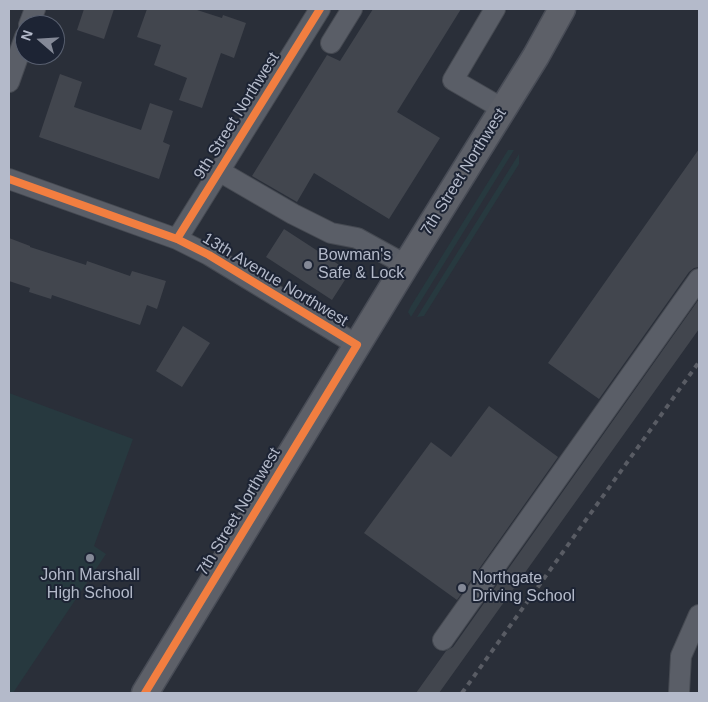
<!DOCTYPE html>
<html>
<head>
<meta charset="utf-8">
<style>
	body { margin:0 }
	#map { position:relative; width:708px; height:702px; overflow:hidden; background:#2a2f39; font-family:Arial,sans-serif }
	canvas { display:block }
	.frame { position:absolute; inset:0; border:10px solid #b4baca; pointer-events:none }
	.north { position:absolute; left:15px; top:15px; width:50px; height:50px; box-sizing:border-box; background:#1d2434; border:1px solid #596070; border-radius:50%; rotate:289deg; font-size:14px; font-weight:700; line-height:20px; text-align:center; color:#b4baca }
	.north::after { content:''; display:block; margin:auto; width:18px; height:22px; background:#848997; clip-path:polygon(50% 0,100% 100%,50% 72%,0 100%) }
</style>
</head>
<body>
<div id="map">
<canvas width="708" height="702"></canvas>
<div class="frame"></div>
<div class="north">N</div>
</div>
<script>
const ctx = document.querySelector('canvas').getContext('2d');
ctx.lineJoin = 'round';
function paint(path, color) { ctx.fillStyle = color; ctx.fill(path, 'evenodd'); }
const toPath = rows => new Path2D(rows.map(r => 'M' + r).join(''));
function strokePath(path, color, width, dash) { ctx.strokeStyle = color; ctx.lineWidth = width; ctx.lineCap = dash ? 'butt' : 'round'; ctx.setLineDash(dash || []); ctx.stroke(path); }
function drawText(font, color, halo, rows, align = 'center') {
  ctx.font = font + ' Arial,sans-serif'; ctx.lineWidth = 4; ctx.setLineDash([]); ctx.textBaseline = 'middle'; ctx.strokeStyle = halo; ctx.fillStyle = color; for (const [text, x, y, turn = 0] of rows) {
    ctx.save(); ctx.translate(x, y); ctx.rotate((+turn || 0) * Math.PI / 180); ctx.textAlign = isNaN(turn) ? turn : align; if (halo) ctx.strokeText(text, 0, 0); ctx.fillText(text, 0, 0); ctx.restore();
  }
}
const green = toPath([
	[508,150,514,150,411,317,408,312,411,306],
	[519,154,519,164,424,316,417,317],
	[9,393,133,439,94,546,106,554,13,693,9,693]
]);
const building = toPath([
	[84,9,114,9,104,39,77,30],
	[147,9,194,9,222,18,223,15,246,23,234,58,221,53,202,108,179,100,187,78,154,65,161,45,137,37],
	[373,9,461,9,397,112,440,138,389,219,314,173,297,202,252,176,327,55,340,61],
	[60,74,82,82,74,107,141,130,150,103,173,111,163,142,170,145,159,179,39,137],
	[699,149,699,267,694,268,689,272,599,399,548,363],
	[284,229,350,272,332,300,266,257],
	[9,238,30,246,30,247,86,265,87,261,130,276,132,271,166,281,157,309,147,305,140,325,52,295,51,299,29,292,30,288,9,281],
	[699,299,699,329,439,693,416,693,446,651,453,647],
	[183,326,210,343,182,387,156,371],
	[489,406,558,457,457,600,364,533,431,442,451,457]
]);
const minor = toPath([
	[495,9,453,80,503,109],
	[29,25,35,9],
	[331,43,352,9],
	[9,82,25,37],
	[219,171,293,214,331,233,357,238,406,265],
	[9,179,177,239,209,255,357,345],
	[177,239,320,9],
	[443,640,699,279],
	[679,693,681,656,699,615]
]);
const major = toPath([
	[145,693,406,265,536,56,562,9]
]);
const rail = toPath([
	[462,693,699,362]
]);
const cycleway = toPath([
	[9,179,177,239,209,255,357,345,145,693],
	[177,239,320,9]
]);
const markers = [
	[308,265,5,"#848997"],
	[90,558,5,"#848997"],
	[462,588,5,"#848997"]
];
const streetNames = [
	["9th Street Northwest",237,116,-58],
	["7th Street Northwest",464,172,-58],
	["13th Avenue Northwest",275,280,31],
	["7th Street Northwest",239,512,-59]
];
const poiNames = [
	["Bowman's",318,256],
	["Safe & Lock",318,274],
	["John Marshall",90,576,"center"],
	["High School",90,594,"center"],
	["Northgate",472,579],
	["Driving School",472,597]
];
paint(green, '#27393f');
paint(building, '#42464e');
strokePath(minor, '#464a52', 22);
strokePath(major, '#484c56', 29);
strokePath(minor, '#5a5e67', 20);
strokePath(major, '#5d6068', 26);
strokePath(rail, '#595c64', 4, [5, 5]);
strokePath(cycleway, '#f27e40', 8);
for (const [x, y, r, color] of markers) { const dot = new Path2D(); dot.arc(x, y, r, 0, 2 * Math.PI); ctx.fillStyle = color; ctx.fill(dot); strokePath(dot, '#1d2434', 2); }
drawText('16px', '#b4baca', '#1d2434', streetNames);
drawText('16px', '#b4baca', '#1d2434', poiNames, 'left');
</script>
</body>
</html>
